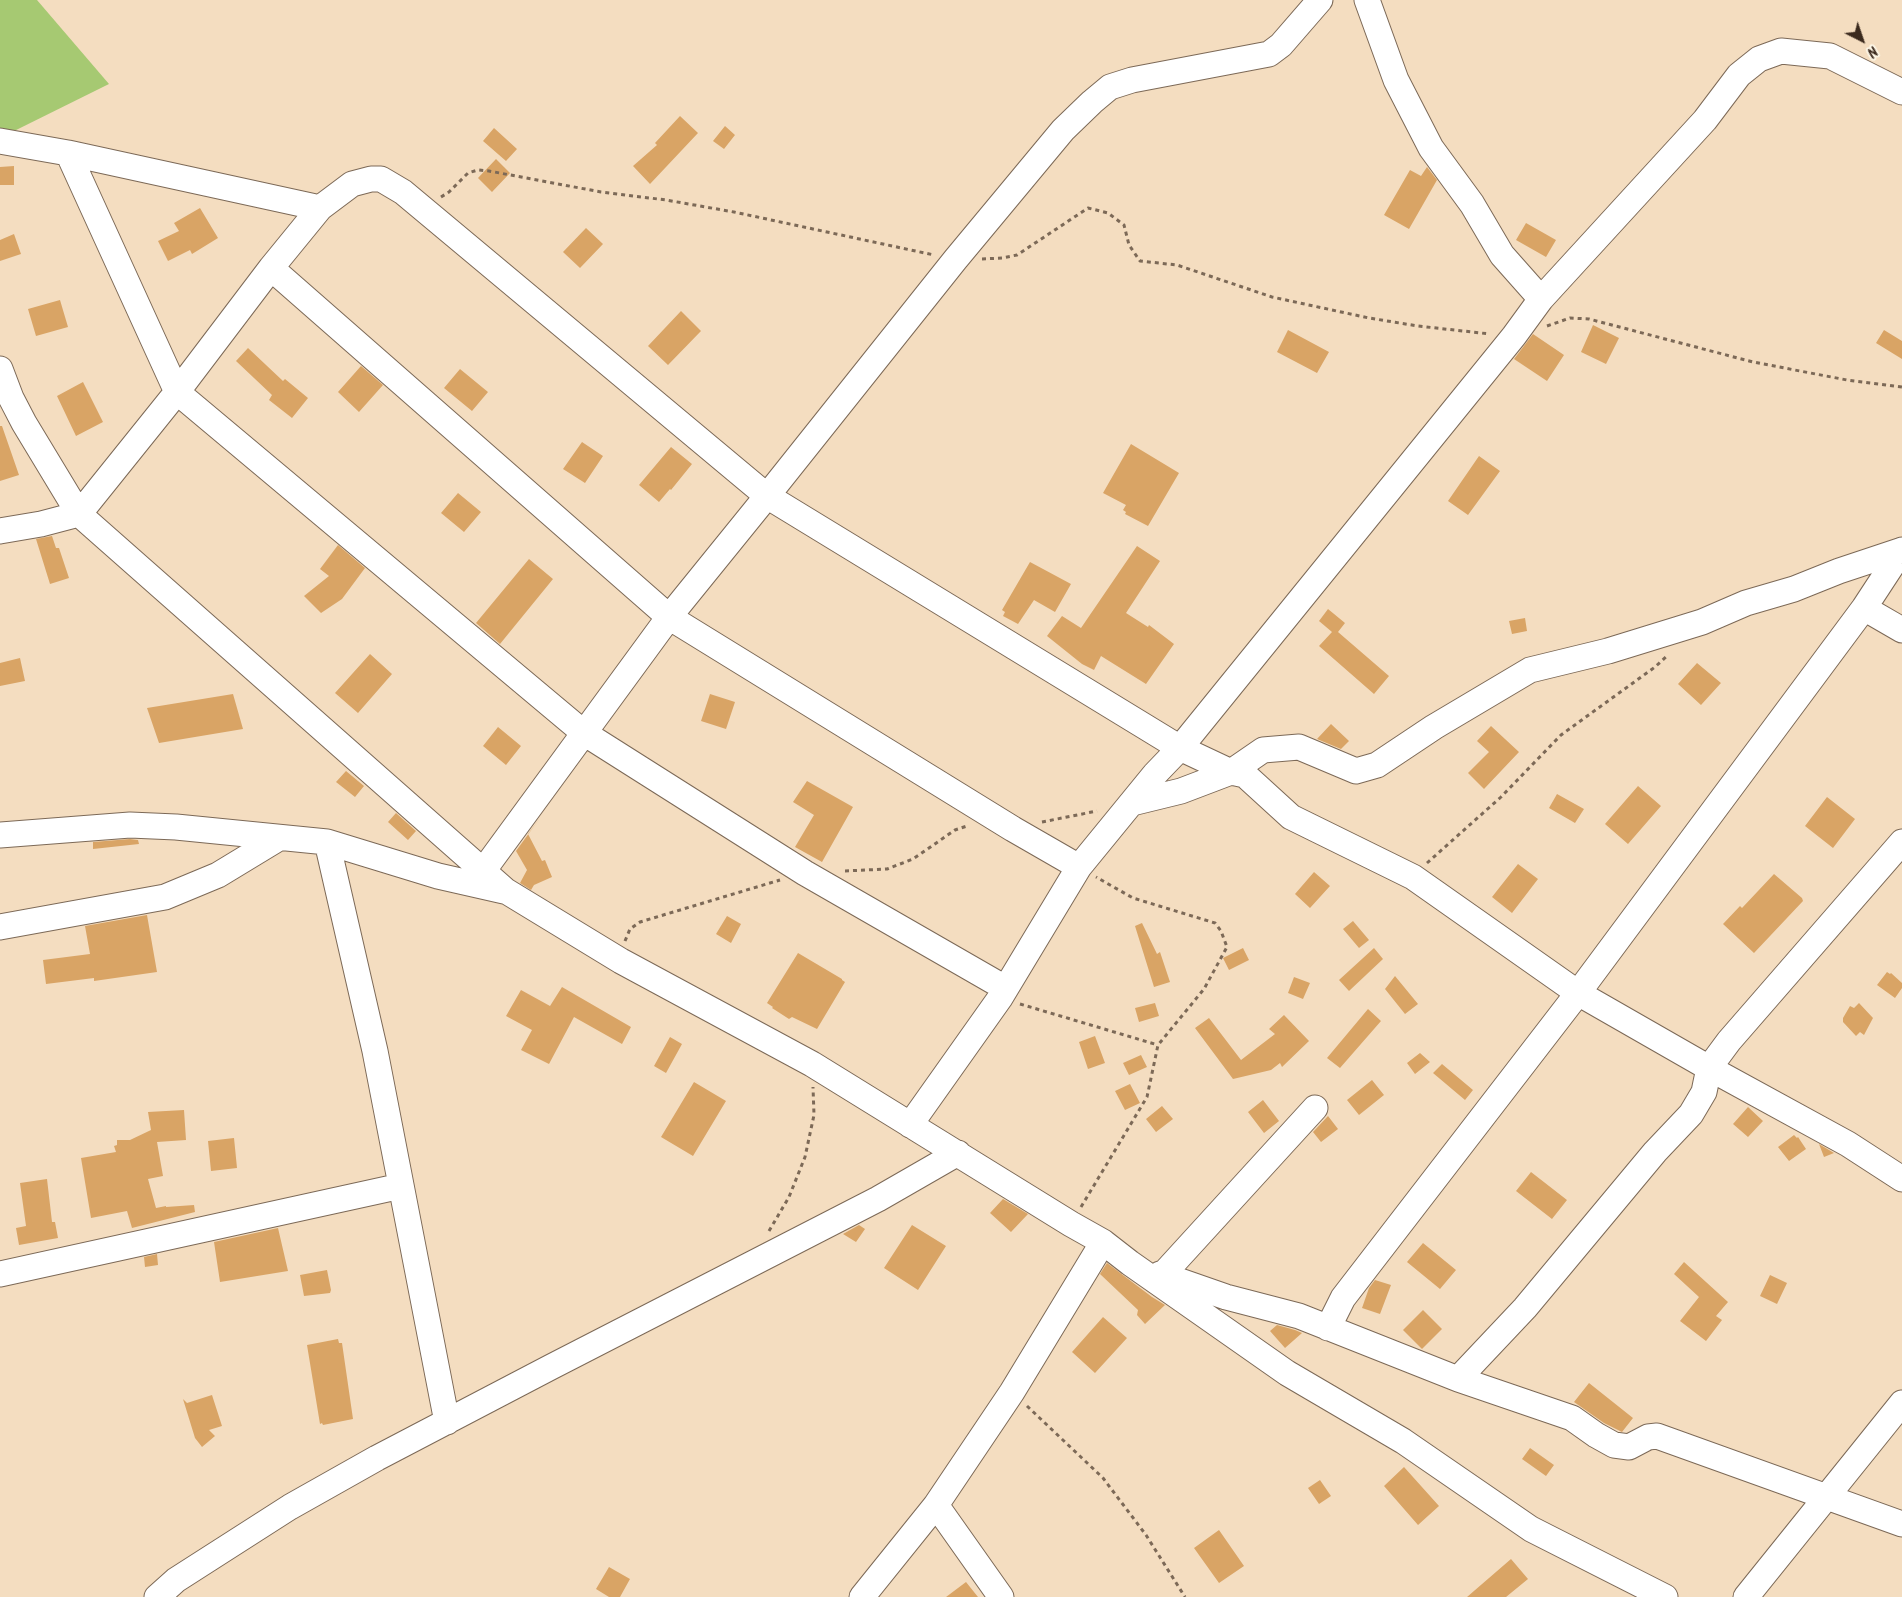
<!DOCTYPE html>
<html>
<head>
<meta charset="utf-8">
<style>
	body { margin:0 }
	#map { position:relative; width:1902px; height:1597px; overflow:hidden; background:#f4ddc0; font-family:Kalam,sans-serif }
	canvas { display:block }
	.north { position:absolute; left:1837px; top:15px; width:50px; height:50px; -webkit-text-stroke:4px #fcf5e5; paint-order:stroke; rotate:139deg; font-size:14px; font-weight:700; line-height:20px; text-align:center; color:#3b2a1e }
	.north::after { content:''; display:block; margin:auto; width:18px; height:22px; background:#3b2a1e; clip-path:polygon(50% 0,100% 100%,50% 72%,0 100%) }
</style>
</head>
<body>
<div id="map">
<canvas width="1902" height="1597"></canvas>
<div class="north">N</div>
</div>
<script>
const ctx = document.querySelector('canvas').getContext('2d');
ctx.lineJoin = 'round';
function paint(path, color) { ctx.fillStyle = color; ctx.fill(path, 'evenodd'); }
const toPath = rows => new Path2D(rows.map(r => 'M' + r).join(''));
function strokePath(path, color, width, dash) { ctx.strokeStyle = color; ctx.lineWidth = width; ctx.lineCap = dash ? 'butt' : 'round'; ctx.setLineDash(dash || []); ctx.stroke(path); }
const green = toPath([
	[0,0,37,0,109,84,0,138]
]);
const building = toPath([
	[680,116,698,133,650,184,633,166,657,145,655,143],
	[725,126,735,135,724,149,713,141],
	[494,128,517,149,506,161,483,141],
	[496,159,510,173,492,192,478,178],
	[14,166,14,185,0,185,0,167],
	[1427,167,1437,180,1409,229,1384,215,1410,170,1421,176],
	[200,208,218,238,192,254,190,250,168,261,158,241,179,231,174,223],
	[1526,223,1556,240,1546,257,1516,240],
	[586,228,603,244,580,268,563,252],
	[14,234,21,254,0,261,0,240],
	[60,300,68,327,36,336,28,309],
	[681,311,701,331,668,365,648,346],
	[1593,325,1619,338,1606,364,1581,352],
	[1288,330,1329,352,1317,373,1277,352],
	[1884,330,1902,341,1902,359,1876,343],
	[1533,334,1564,355,1547,381,1514,359],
	[248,348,283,381,285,379,308,398,292,418,269,400,272,395,236,361],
	[361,366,383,385,359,412,338,392],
	[460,369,488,392,472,411,444,388],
	[83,382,103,422,76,436,57,396],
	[0,426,2,426,19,475,0,481],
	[582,442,603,456,585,483,563,469],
	[1131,444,1179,473,1148,526,1125,514,1126,512,1123,510,1126,505,1103,493],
	[671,447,692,464,671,490,670,489,659,502,639,485],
	[1479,456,1500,471,1468,515,1448,501],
	[458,493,481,512,464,532,441,513],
	[52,536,56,548,59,548,69,578,50,584,36,539],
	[338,545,365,568,342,599,321,613,304,596,329,576,320,569],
	[1137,546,1160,561,1126,613,1148,627,1149,625,1174,644,1146,684,1101,656,1094,670,1082,664,1047,636,1062,616,1081,628],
	[529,559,553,579,500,644,476,623],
	[1030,562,1071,584,1055,612,1034,600,1018,624,1003,616,1005,612,1002,610],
	[1328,609,1345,623,1338,632,1389,676,1374,694,1319,646,1332,632,1319,621],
	[1525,618,1527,631,1512,634,1509,621],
	[370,654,392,674,358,713,335,693],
	[20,658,25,681,0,686,0,663],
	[1697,663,1721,683,1701,705,1678,684],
	[233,694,243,729,159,743,147,708],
	[710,694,735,702,726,729,701,721],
	[1331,724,1349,741,1341,749,1317,739],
	[1491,726,1519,752,1484,789,1468,773,1489,752,1477,741],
	[498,727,521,746,506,765,483,746],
	[346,771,364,786,355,797,336,782],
	[807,781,853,807,822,862,795,847,814,815,793,802],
	[1638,786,1661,806,1628,844,1605,824],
	[1557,794,1584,809,1575,823,1549,808],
	[1827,797,1855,819,1833,848,1805,826],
	[396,813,416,831,408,840,388,822],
	[540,818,528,834,542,861,545,860,552,877,534,885,531,890,520,883,527,870,516,851],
	[130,839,138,840,139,844,93,849,93,842],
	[1518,864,1538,879,1512,913,1492,897],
	[1314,872,1330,886,1310,908,1295,894],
	[1774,874,1802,898,1803,901,1754,953,1723,924,1740,906,1742,908],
	[147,915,157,972,94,981,94,978,46,984,43,960,90,954,85,926],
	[727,916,741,924,731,943,716,934],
	[1353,921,1369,940,1359,948,1343,929],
	[1142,923,1157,954,1160,952,1170,982,1154,987,1135,926],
	[1243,948,1249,960,1229,970,1223,958],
	[1374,948,1383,959,1349,991,1339,980],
	[798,953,842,979,842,980,845,982,817,1029,792,1017,789,1019,772,1008,773,1007,767,1003],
	[1887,972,1890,974,1891,973,1902,983,1902,988,1895,998,1877,985],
	[1395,976,1418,1004,1405,1014,1385,989],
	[1294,977,1310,983,1303,999,1288,993],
	[562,987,631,1027,622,1044,574,1017,549,1064,521,1050,532,1030,506,1016,521,990,550,1006],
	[1155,1003,1159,1016,1139,1022,1135,1008],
	[1859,1003,1873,1018,1864,1035,1860,1032,1856,1036,1843,1022,1843,1018,1850,1006,1854,1008],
	[1368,1009,1381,1021,1340,1068,1327,1058],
	[1284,1015,1309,1041,1282,1067,1280,1063,1271,1070,1233,1079,1195,1028,1209,1018,1241,1060,1275,1034,1269,1029],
	[1095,1036,1105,1063,1088,1069,1079,1042],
	[670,1037,682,1044,666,1073,654,1066],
	[1420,1053,1430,1062,1415,1074,1407,1063],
	[1141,1055,1147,1067,1129,1075,1123,1063],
	[1442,1064,1473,1090,1465,1100,1433,1073],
	[1372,1080,1384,1095,1359,1115,1347,1100],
	[694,1082,726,1101,693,1156,661,1137],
	[1130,1084,1140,1103,1125,1110,1115,1091],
	[1263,1100,1279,1121,1264,1133,1248,1112],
	[1162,1106,1173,1119,1156,1132,1146,1119],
	[1748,1107,1763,1121,1748,1137,1733,1124],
	[184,1110,186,1140,157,1142,163,1176,148,1179,156,1208,166,1206,166,1207,194,1205,195,1212,132,1228,127,1211,91,1218,81,1158,116,1152,114,1146,117,1145,117,1140,130,1140,151,1130,148,1112],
	[1328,1116,1338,1129,1321,1142,1313,1132],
	[1794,1135,1797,1138,1798,1137,1806,1149,1789,1161,1778,1147],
	[234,1138,237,1168,211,1171,208,1141],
	[1819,1144,1834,1153,1824,1157],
	[1531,1172,1567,1200,1552,1219,1516,1191],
	[47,1179,52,1222,55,1222,58,1238,19,1245,16,1228,26,1226,20,1183],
	[1003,1199,1028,1214,1011,1232,990,1213],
	[859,1225,865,1229,856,1242,843,1234],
	[912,1225,946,1246,918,1290,884,1268],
	[278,1228,288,1271,220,1282,214,1242],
	[1423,1243,1456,1270,1440,1289,1407,1262],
	[157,1254,158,1265,145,1267,144,1257],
	[1684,1262,1728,1302,1716,1316,1722,1320,1706,1341,1680,1321,1699,1297,1674,1274],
	[1107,1263,1152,1297,1165,1305,1145,1324,1137,1315,1138,1310,1100,1274],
	[327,1270,331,1290,330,1293,304,1296,300,1275],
	[1770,1275,1787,1283,1777,1304,1760,1296],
	[1375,1280,1391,1285,1380,1314,1362,1308,1369,1288],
	[1423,1310,1442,1329,1422,1349,1403,1330],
	[1103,1317,1127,1338,1095,1373,1072,1352],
	[1277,1325,1295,1330,1302,1333,1285,1348,1270,1331],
	[338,1339,339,1343,342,1343,353,1419,323,1425,322,1423,320,1424,307,1345],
	[1589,1383,1633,1418,1622,1432,1604,1423,1574,1402],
	[212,1395,222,1426,209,1430,215,1436,202,1447,195,1438,183,1399,187,1403],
	[1530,1448,1554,1465,1546,1476,1522,1459],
	[1404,1467,1439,1506,1418,1525,1384,1486],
	[1320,1480,1331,1496,1319,1504,1308,1488],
	[1219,1530,1244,1566,1219,1583,1194,1548],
	[1511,1559,1528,1579,1506,1597,1467,1597],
	[609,1567,630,1579,620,1597,609,1597,596,1589],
	[966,1582,978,1597,946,1597]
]);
const path = toPath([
	[441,197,449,192,468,173,478,170,489,171,601,192,666,200,734,212,934,255],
	[982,259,1002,258,1017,255,1088,208,1108,213,1124,225,1129,245,1140,261,1177,265,1272,297,1369,318,1418,326,1490,334],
	[1547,326,1570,318,1589,319,1753,362,1847,380,1902,387],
	[1042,822,1097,811],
	[1427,863,1501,797,1561,735,1655,667,1668,655],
	[845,871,887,869,913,859,955,830,967,826],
	[625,941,630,929,640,922,780,880],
	[1020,1004,1158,1045],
	[1081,1207,1147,1097,1158,1045,1204,989,1227,947,1221,931,1215,923,1133,898,1096,877],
	[769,1231,789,1197,805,1157,814,1115,813,1087],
	[1027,1406,1103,1478,1146,1535,1185,1597]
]);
const minor = toPath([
	[1367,0,1396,80,1431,148,1472,204,1502,255,1541,299],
	[0,141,68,153,320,208],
	[68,153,177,392,584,733,805,873,1005,988],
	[271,268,669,617,1013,829,1079,867],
	[0,369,11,398,24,423,79,514,506,891,621,961,812,1064,1071,1224,1103,1242,1130,1263,1287,1373,1403,1441,1531,1529,1665,1597],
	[0,531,41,524,79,514,177,392,271,268,320,208,352,184,371,179,381,179,403,192,767,496,1180,748,1231,772,1245,775,1291,817,1413,877,1578,993,1709,1068,1848,1144,1902,1179],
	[1864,608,1902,630],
	[1132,803,1181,791,1231,772,1263,750,1299,747,1356,771,1377,765,1434,727,1530,670,1608,651,1702,622,1746,603,1794,589,1839,571,1902,550],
	[0,835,130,825,176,827,327,842,438,876,504,891],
	[327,842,375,1051,447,1422],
	[483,871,669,617,767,496,955,260,1063,130,1092,102,1110,87,1132,80,1269,54,1281,45,1320,0],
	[0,927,165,897,218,875,279,838],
	[910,1125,1000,998,1079,867,1155,774,1180,748,1514,336,1541,299,1705,120,1739,75,1759,59,1781,51,1830,56,1902,92],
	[0,1274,401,1186],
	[1160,1274,1226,1297,1299,1316,1458,1379,1572,1418,1596,1435,1614,1445,1629,1447,1648,1437,1657,1436,1902,1524],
	[1157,1281,1315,1108],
	[1328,1328,1343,1298,1578,993,1864,608,1902,550],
	[1458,1379,1525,1308,1655,1152,1691,1114,1704,1092,1709,1068,1729,1041,1902,842],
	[936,1505,1001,1597],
	[157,1597,176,1580,290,1507,377,1458,551,1367,878,1199,958,1153],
	[862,1597,936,1505,1012,1392,1103,1242],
	[1746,1597,1902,1403]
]);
paint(green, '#a6c972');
paint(building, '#d9a465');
strokePath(minor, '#7c6957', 27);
strokePath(path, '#7c6957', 3, [4, 4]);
strokePath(minor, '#fff', 25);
</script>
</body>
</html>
